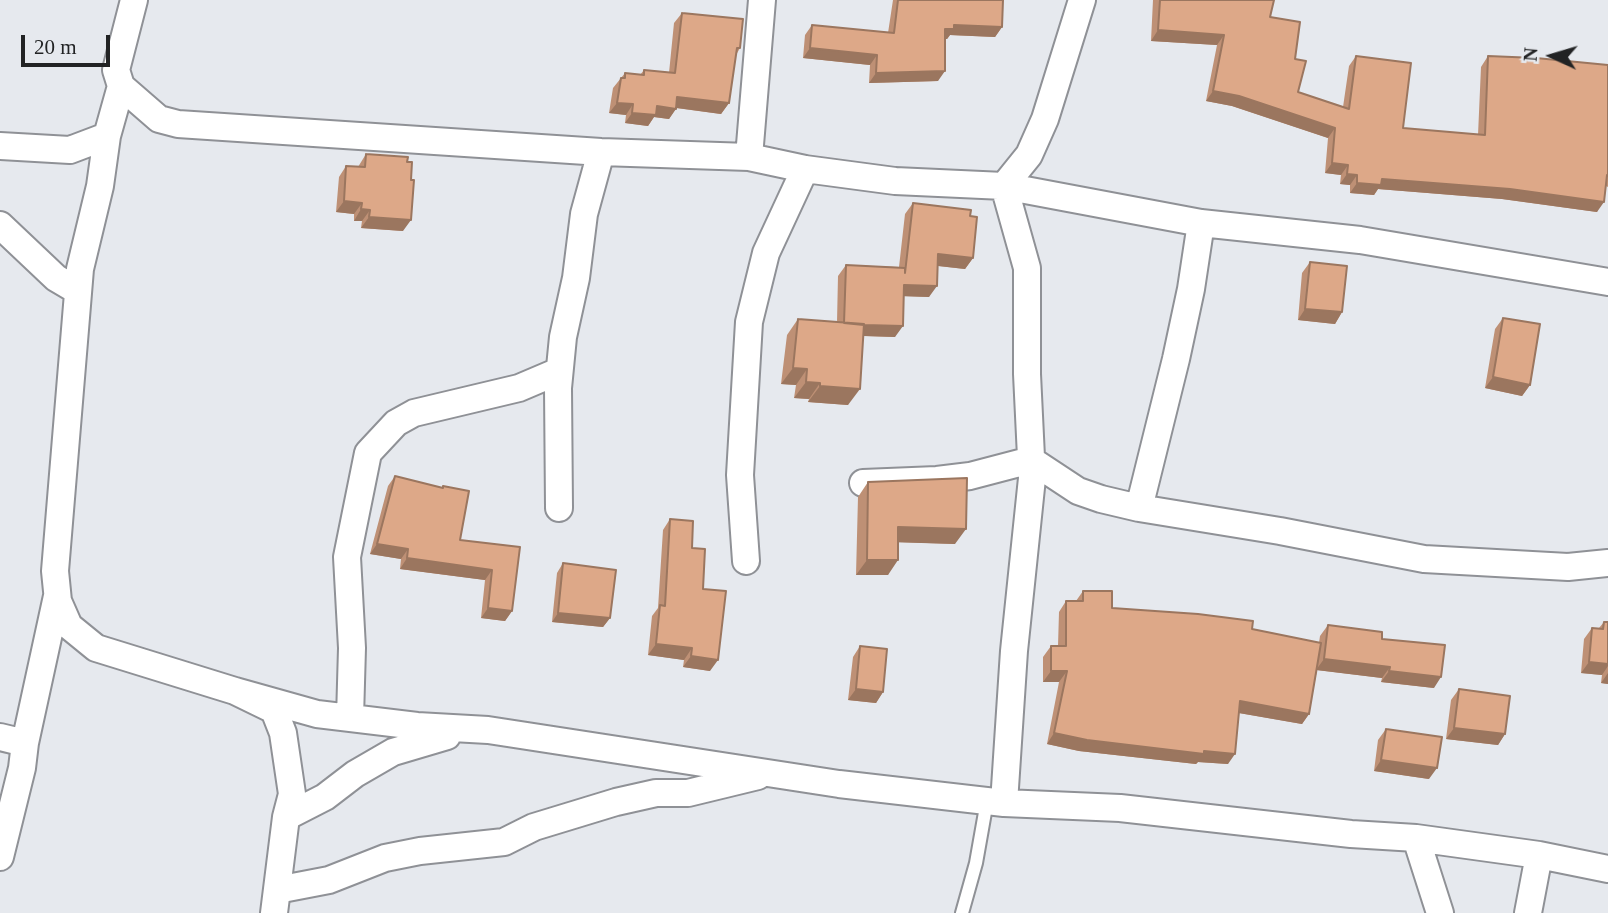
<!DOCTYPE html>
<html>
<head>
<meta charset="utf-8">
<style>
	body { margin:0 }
	#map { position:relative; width:1608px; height:913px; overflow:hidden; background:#e6e9ee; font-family:"Times New Roman",serif }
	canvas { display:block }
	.north { position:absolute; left:1517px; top:21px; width:70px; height:70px; -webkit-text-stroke:5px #e6e9ee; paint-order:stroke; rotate:274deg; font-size:19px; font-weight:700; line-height:28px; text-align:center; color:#222324 }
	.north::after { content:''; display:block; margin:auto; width:24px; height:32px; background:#222324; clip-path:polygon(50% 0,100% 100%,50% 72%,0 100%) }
	.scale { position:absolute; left:21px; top:35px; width:89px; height:32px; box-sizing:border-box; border:4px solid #222324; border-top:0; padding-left:9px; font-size:21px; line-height:24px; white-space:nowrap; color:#222324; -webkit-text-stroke:5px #e6e9ee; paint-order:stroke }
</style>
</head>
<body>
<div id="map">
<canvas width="1608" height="913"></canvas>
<div class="north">N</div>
<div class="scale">20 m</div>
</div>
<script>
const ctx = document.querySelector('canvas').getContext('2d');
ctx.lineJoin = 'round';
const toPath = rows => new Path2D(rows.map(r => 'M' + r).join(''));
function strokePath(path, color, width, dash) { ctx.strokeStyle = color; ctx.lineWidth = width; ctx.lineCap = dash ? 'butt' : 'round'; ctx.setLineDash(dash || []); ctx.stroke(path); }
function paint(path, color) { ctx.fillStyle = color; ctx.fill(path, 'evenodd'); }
const service = toPath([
	[962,913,976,863,987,801]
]);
const minor = toPath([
	[134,0,116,70,121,86,159,119,178,124,601,152,749,157,805,169,895,181,1004,186,1201,223,1360,240,1608,282],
	[121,86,107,136,100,186,80,269,55,571,58,601,69,626,96,648,235,691,274,710,283,733,292,794,286,817,274,913],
	[0,146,70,150,107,136],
	[749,157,762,0],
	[1004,186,1027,268,1027,374,1032,478,1014,651,1004,803],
	[1004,186,1029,155,1045,119,1082,0],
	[0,225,56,278,78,291],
	[863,483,937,480,970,476,1031,460,1078,491,1101,499,1139,508,1280,531,1424,559,1568,567,1608,563],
	[559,508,558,388,563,337,576,278,584,214,601,152],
	[1139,508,1176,359,1191,289,1201,223],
	[746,561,740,475,749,322,766,253,805,169],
	[235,691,317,714,417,726,488,730,839,784,1004,803,1120,808,1351,834,1416,838,1539,855,1608,869],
	[350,718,352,648,347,557,368,453,396,423,414,413,519,388,559,371],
	[0,737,25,743],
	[286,817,325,797,355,774,393,752,447,736],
	[1416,838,1440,913],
	[0,857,22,768,25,743,57,596],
	[277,890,329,880,385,858,420,851,504,842,534,827,616,802,656,793,688,793,758,776],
	[1528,913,1539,855]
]);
const wall = toPath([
	[893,0,1003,0,1002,27,995,37,950,35,947,39,945,39,938,81,869,83,870,65,803,58,805,35,812,25,888,33],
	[1153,0,1274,0,1270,17,1295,59,1298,92,1343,107,1349,66,1356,56,1403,128,1478,135,1481,67,1488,56,1608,65,1608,187,1606,186,1597,212,1502,199,1378,189,1374,195,1350,193,1350,185,1340,184,1341,175,1325,173,1328,138,1232,106,1206,101,1217,45,1151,41],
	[682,13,740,48,736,55,729,103,721,114,676,108,669,119,654,117,648,126,625,123,626,115,609,113,613,88,625,73,640,75,644,70,669,73,674,23],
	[366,154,403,231,361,228,362,221,354,221,354,214,336,212,339,177,346,166,358,167],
	[913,203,970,216,973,258,965,269,938,266,929,297,904,296,895,337,863,336,848,405,808,402,809,399,794,398,796,385,781,384,787,335,798,319,837,322,838,276,846,265,899,267,905,214],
	[1310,262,1342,312,1335,324,1298,320,1302,273],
	[1503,318,1530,385,1522,396,1485,388,1495,329],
	[395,476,442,488,443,486,460,540,520,547,512,611,505,621,481,618,485,580,400,569,401,559,370,554,388,486],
	[868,482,955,544,898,542,888,575,856,575,858,497],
	[670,519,692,548,703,589,710,671,683,667,684,660,648,655,652,616,658,608,663,530],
	[563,563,610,618,603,627,552,622,557,573],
	[1083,591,1112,608,1252,629,1319,643,1320,636,1328,625,1382,639,1434,688,1381,682,1382,678,1317,670,1309,714,1302,724,1239,713,1228,764,1198,762,1196,764,1079,751,1047,744,1059,682,1043,682,1043,657,1051,646,1058,646,1059,612,1066,601,1076,601],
	[1604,622,1608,622,1608,684,1601,683,1602,675,1581,673,1584,639,1592,628,1599,628],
	[860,646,883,692,876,703,848,700,853,657],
	[1459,689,1505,734,1498,745,1446,739,1451,700],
	[1386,729,1429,779,1374,771,1378,740]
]);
const shadedWall = toPath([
	[954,25,1002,27,995,37,950,35,947,39,938,38,945,29],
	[1158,30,1224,35,1217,45,1151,41],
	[810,48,877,55,870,65,803,58],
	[945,71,938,81,869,83,876,73],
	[1213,91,1239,96,1335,128,1328,138,1232,106,1206,101],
	[677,97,729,103,721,114,670,107],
	[617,103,633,104,626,115,609,113],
	[657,106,676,109,669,119,654,117,648,126,625,123,632,113],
	[1332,163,1348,165,1341,175,1325,173],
	[1347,174,1357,175,1350,185,1340,184],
	[1382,179,1510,189,1604,202,1597,212,1502,199,1378,189,1374,195,1350,193,1357,183],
	[344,201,362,203,354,214,336,212],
	[361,209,370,210,362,221,354,221],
	[369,217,411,220,403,231,361,228],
	[938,254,973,258,965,269,930,265],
	[904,285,937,286,929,297,897,296],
	[1305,309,1342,312,1335,324,1298,320],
	[844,324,903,326,895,337,836,335],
	[793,368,807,369,796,385,781,384],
	[1493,377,1530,385,1522,396,1485,388],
	[806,382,820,383,809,399,794,398],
	[820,386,860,389,848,405,808,402],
	[898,527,966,529,955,544,888,542],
	[377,544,408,549,401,559,370,554],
	[407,558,492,570,485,580,400,569],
	[867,560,898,560,888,575,856,575],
	[488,608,512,611,505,621,481,618],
	[558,613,610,618,603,627,552,622],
	[656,644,692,648,684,660,648,655],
	[691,656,718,660,710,671,683,667],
	[1324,659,1390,667,1382,678,1316,670],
	[1589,662,1608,664,1608,666,1602,675,1581,673],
	[1051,671,1067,671,1059,682,1043,682],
	[1389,671,1441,677,1434,688,1381,682],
	[1608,673,1608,684,1601,683],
	[856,689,883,692,876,703,848,700],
	[1240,701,1309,714,1302,724,1233,712],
	[1454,728,1505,734,1498,745,1446,739],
	[1054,733,1204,751,1235,754,1228,764,1198,762,1196,764,1079,751,1047,744],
	[1381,760,1437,768,1429,779,1374,771]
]);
const building = toPath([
	[898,0,1003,0,1002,27,954,25,954,29,945,29,945,71,876,73,877,55,810,48,812,25,894,33,898,0],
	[1160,0,1274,0,1270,17,1300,22,1295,59,1306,61,1298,92,1349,109,1356,56,1411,63,1403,128,1485,135,1488,56,1536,58,1608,65,1608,176,1607,175,1604,202,1510,189,1382,179,1381,185,1357,183,1357,175,1347,174,1348,165,1332,163,1335,128,1239,96,1213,91,1224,35,1158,30,1160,0],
	[682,13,743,19,740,48,737,48,729,103,677,97,676,109,657,106,656,115,632,113,633,104,617,103,621,78,625,78,625,73,644,75,644,70,675,73,682,13],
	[366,154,408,157,407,162,412,162,411,180,414,180,411,220,369,217,370,210,361,209,362,203,344,201,346,166,365,167,366,154],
	[913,203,971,210,970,216,977,217,973,258,938,254,937,286,904,285,903,326,864,325,844,323,846,265,905,268,905,273,913,203],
	[1310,262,1347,266,1342,312,1305,309,1310,262],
	[1503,318,1540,324,1530,385,1493,377,1503,318],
	[798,319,864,324,860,389,820,386,820,383,806,382,807,369,793,368,798,319],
	[395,476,443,488,443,486,469,491,460,540,520,547,512,611,488,608,492,570,407,558,408,549,377,544,395,476],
	[967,478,966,529,898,527,898,560,867,560,868,482,967,478],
	[670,519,693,521,692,548,705,549,703,589,726,591,718,660,691,656,692,648,656,644,660,605,665,606,670,519],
	[563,563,616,570,610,618,558,613,563,563],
	[1083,591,1112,591,1112,608,1198,614,1253,621,1252,629,1321,643,1309,714,1240,701,1235,754,1204,751,1204,754,1087,740,1054,733,1067,671,1051,671,1051,646,1066,646,1066,601,1083,601,1083,591],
	[1604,622,1608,622,1608,664,1589,662,1592,628,1603,629,1604,622],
	[1328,625,1382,632,1382,639,1445,645,1441,677,1389,671,1390,667,1324,659,1328,625],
	[860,646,887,649,883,692,856,689,860,646],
	[1459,689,1510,696,1505,734,1454,728,1459,689],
	[1386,729,1442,737,1437,768,1381,760,1386,729]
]);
strokePath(service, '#8f9196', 16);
strokePath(minor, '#8f9196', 30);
strokePath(service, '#fff', 12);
strokePath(minor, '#fff', 26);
paint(wall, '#be9075');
paint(shadedWall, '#9b765f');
paint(building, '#dda888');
strokePath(building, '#9b765f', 2);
</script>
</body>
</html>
